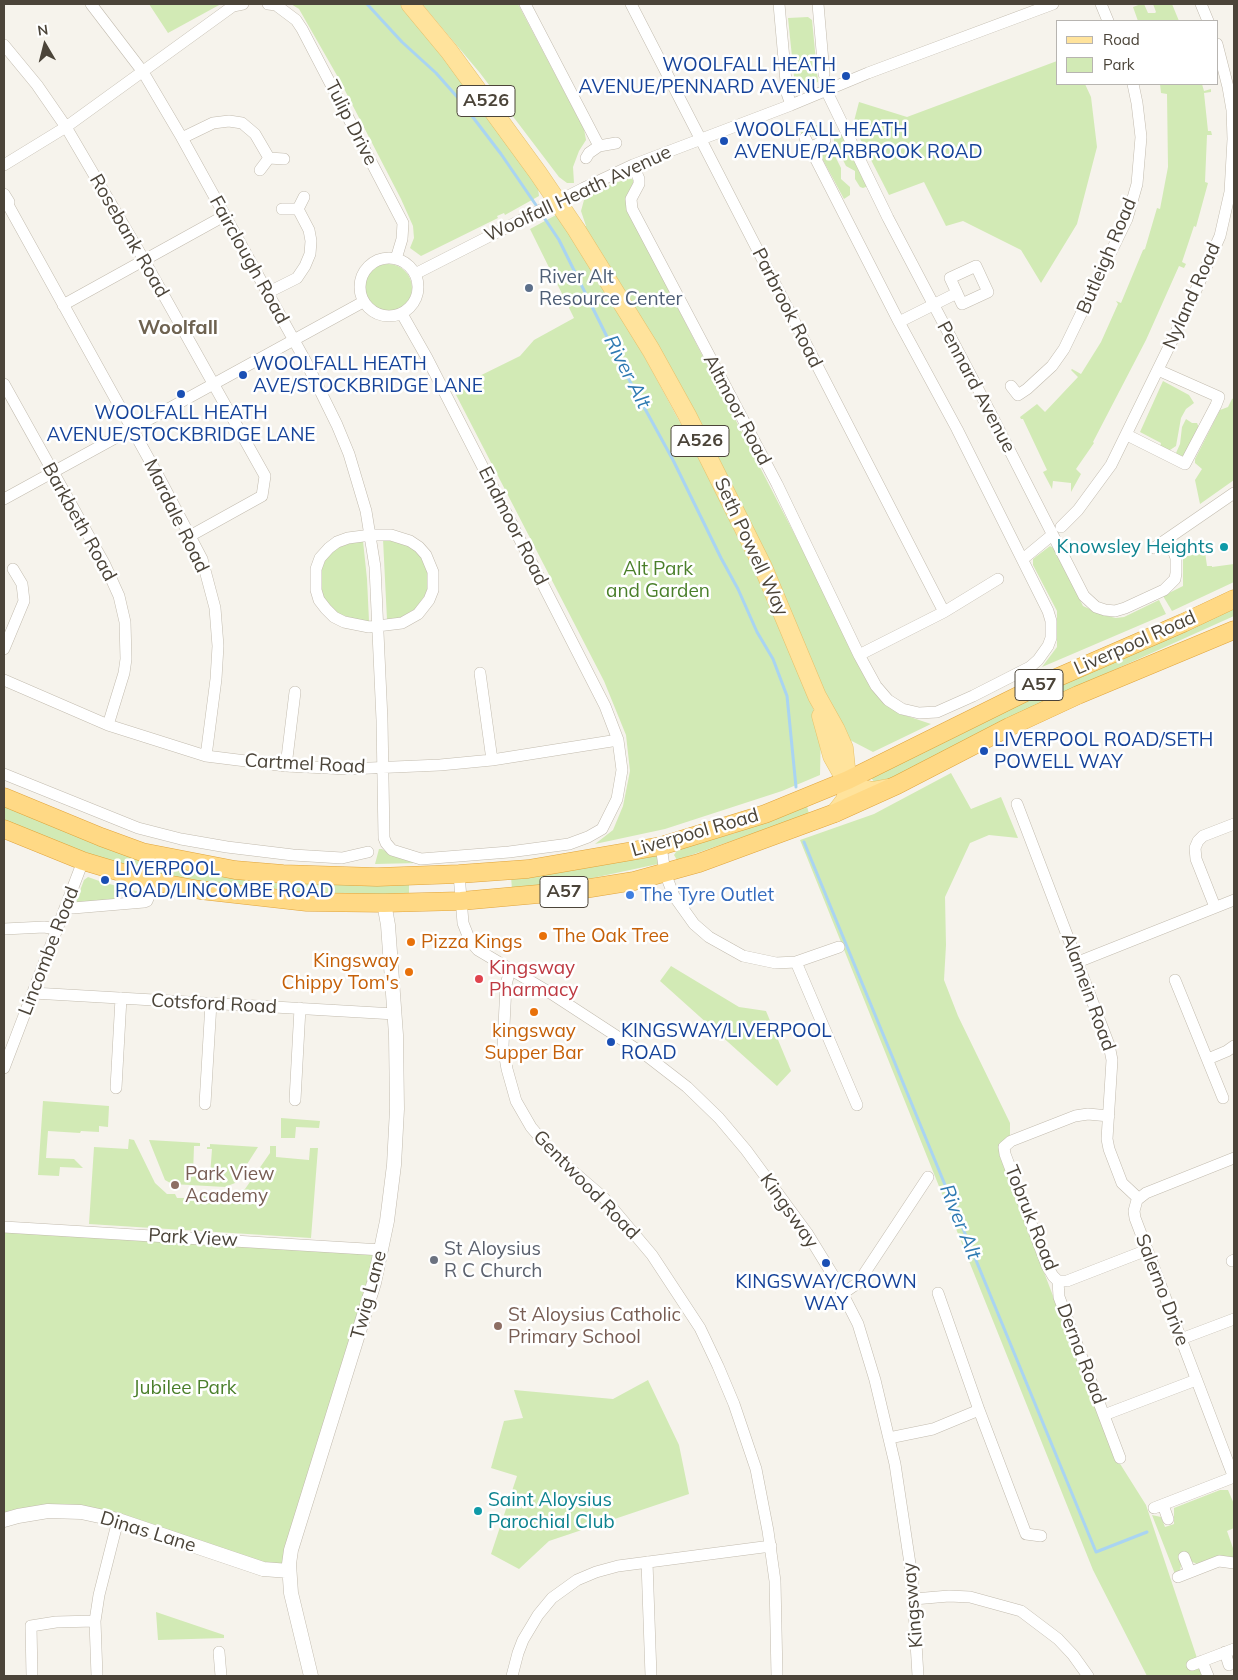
<!DOCTYPE html>
<html>
<head>
<meta charset="utf-8">
<style>
	body { margin:0 }
	#map { position:relative; width:1238px; height:1680px; overflow:hidden; background:#f6f3ec; font-family:Mulish,sans-serif }
	canvas { display:block }
	.frame { position:absolute; inset:0; border:5px solid #4b4439; pointer-events:none }
	.legend { position:absolute; left:1056px; top:20px; width:162px; height:65px; box-sizing:border-box; background:#fff; border:1px solid #b7b4b0; margin:0; padding:6px 9px; list-style:none; font-size:15px; color:#4b4439 }
	.legend li { display:flex; align-items:center; gap:10px; height:25px }
	.legend b { width:25px; border:1px solid #b7b4b0 }
	.north { position:absolute; left:20px; top:20px; width:50px; height:50px; -webkit-text-stroke:4px #fff; paint-order:stroke; rotate:352deg; font-size:14px; font-weight:700; line-height:20px; text-align:center; color:#4b4439 }
	.north::after { content:''; display:block; margin:auto; width:18px; height:22px; background:#4b4439; clip-path:polygon(50% 0,100% 100%,50% 72%,0 100%) }
</style>
</head>
<body>
<div id="map">
<canvas width="1238" height="1680"></canvas>
<div class="frame"></div>
<ul class="legend">
<li><b style="height:6px;background:#ffe39c"></b>Road</li>
<li><b style="height:14px;background:#d2eab5"></b>Park</li>
</ul>
<div class="north">N</div>
</div>
<script>
const ctx = document.querySelector('canvas').getContext('2d');
ctx.lineJoin = 'round';
function paint(path, color) { ctx.fillStyle = color; ctx.fill(path, 'evenodd'); }
const toPath = rows => new Path2D(rows.map(r => 'M' + r).join(''));
function strokePath(path, color, width, dash) { ctx.strokeStyle = color; ctx.lineWidth = width; ctx.lineCap = dash ? 'butt' : 'round'; ctx.setLineDash(dash || []); ctx.stroke(path); }
function drawText(font, color, halo, rows, align = 'center') {
  ctx.font = font + ' Mulish,sans-serif'; ctx.lineWidth = 5; ctx.setLineDash([]); ctx.textBaseline = 'middle'; ctx.strokeStyle = halo; ctx.fillStyle = color; for (const [text, x, y, turn = 0] of rows) {
    ctx.save(); ctx.translate(x, y); ctx.rotate((+turn || 0) * Math.PI / 180); ctx.textAlign = isNaN(turn) ? turn : align; if (halo) ctx.strokeText(text, 0, 0); ctx.fillText(text, 0, 0); ctx.restore();
  }
}
const green = toPath([
	[149,4,221,4,168,33],
	[291,4,406,4,537,180,539,196,505,215,504,213,497,216,498,218,421,256,410,248,414,238,413,226,401,199,339,79,299,9],
	[422,4,518,4,584,129,586,140,579,151,573,167,574,183,567,183,559,177,480,73],
	[1141,4,1144,4,1148,13,1155,13,1156,12,1153,4,1172,4,1179,21,1138,21,1133,7],
	[808,17,812,20,818,82,799,89,795,86,788,18],
	[1057,61,1057,84,1085,84,1091,97,1097,147,1077,224,1041,283,1021,250,963,221,946,226,924,182,889,195,853,125,859,102,907,117],
	[1160,84,1202,84,1204,91,1211,89,1211,92,1204,93,1208,131,1211,131,1212,135,1207,135,1205,182,1208,183,1196,227,1194,226,1182,262,1186,264,1184,268,1179,266,1146,340,1093,442,1094,443,1076,469,1081,474,1071,492,1071,483,1053,481,1052,489,1043,472,1047,470,1023,419,1021,419,1020,417,1037,404,1045,412,1078,377,1071,370,1072,369,1081,374,1101,342,1118,304,1116,301,1121,303,1143,250,1145,249,1157,208,1160,209,1168,167,1167,94,1161,93],
	[798,121,820,126,824,134,817,137,813,136,808,132,802,135,795,122],
	[842,134,871,185,863,188,860,187,855,179,855,171,846,166,834,142,834,138],
	[825,142,829,144,841,168,841,179,850,187,850,195,844,199,817,149],
	[629,178,634,180,626,202,633,221,864,669,901,714,931,724,873,752,848,739,763,567,576,229,586,226,581,211,584,200,594,191],
	[556,215,593,262,740,533,790,645,821,730,820,775,782,791,665,829,595,844,613,830,623,806,630,771,626,735,604,681,453,389,520,356,534,340,574,318,530,229],
	'364 288a24 24 0 1 1 48 0a24 24 0 1 1-48 0Z',
	[1163,381,1189,395,1194,403,1186,409,1181,418,1176,446,1167,452,1160,447,1161,443,1140,432],
	[1234,398,1234,480,1200,504,1195,480,1202,469,1195,463,1195,459,1220,410,1228,407,1232,399],
	[1186,419,1192,423,1197,423,1199,428,1184,456,1181,457,1176,453,1180,444,1182,427],
	[383,539,391,539,415,549,426,564,430,579,426,594,415,609,400,618,387,620],
	[363,541,367,579,369,621,366,622,338,614,321,595,320,569,327,557,341,545],
	[1050,546,1055,549,1083,606,1103,615,1116,618,1124,617,1159,600,1166,614,1042,667,1057,647,1057,611,1033,565,1033,559],
	[1205,552,1207,566,1212,566,1212,567,1234,564,1234,582,1172,611,1163,596,1183,586,1183,557],
	[1234,605,1234,616,1036,705,888,780,876,784,871,778,973,725],
	[951,773,971,809,1001,797,1018,838,989,835,970,843,945,897,946,945,944,980,958,1016,1010,1123,1010,1136,999,1154,1112,1451,1146,1505,1203,1676,1147,1676,1093,1570,800,840,874,814],
	[814,800,807,806,809,814,677,860,674,855,678,849,735,833],
	[4,806,128,855,409,882,409,896,340,896,236,889,123,868,4,821],
	[379,849,382,849,385,851,418,863,375,864],
	[656,856,659,857,658,864,574,882,512,890,511,876],
	[88,877,102,882,147,894,146,896,126,898,123,889,117,890,115,900,77,903,76,901,84,880],
	[671,966,739,1007,766,1011,791,1071,777,1086,660,981],
	[43,1101,109,1106,108,1127,99,1126,99,1132,81,1131,80,1133,48,1131,46,1158,74,1159,83,1168,60,1167,59,1176,38,1175],
	[281,1118,320,1121,319,1128,296,1127,295,1138,281,1138],
	[129,1139,134,1140,155,1183,167,1194,175,1194,177,1198,185,1198,187,1195,213,1197,215,1201,222,1201,224,1198,245,1189,270,1153,270,1146,276,1146,276,1157,309,1160,310,1148,318,1148,311,1238,89,1224,94,1147,128,1149],
	[149,1140,200,1143,200,1146,194,1146,193,1175,210,1176,212,1149,207,1149,207,1147,210,1147,210,1144,258,1147,235,1183,225,1187,172,1184,165,1180],
	[4,1227,382,1250,289,1571,81,1512,4,1522],
	[648,1380,679,1445,689,1494,549,1541,519,1569,491,1554,517,1476,491,1468,504,1421,523,1418,514,1390,613,1399],
	[1220,1490,1228,1490,1234,1504,1234,1528,1227,1531,1234,1551,1234,1560,1197,1564,1190,1561,1181,1565,1180,1571,1175,1574,1152,1515,1161,1517,1165,1527,1174,1524,1174,1508],
	[156,1612,224,1635,224,1638,158,1640]
]);
const stream = toPath([
	[367,4,402,42,436,73,459,99,501,154,538,208],
	[541,213,559,240,621,365,673,460,721,558,738,589,757,632,773,659,787,696,796,787],
	[804,842,1096,1552,1147,1532]
]);
const minor = toPath([
	[91,4,143,72,182,138,306,362,337,425,349,454,366,511,375,567,382,720,384,838,386,843,392,850,421,859,509,852,569,844,588,837,602,829,617,799,622,770,618,740,605,706,427,358,402,314],
	[268,4,276,5,296,20,302,29,403,223,402,239,396,259],
	[525,4,599,146],
	[631,4,944,612],
	[779,4,787,93,791,105],
	[818,4,824,74],
	[1101,4,1108,21],
	[1201,4,1208,21],
	[4,45,37,85,66,127,144,260,265,476,262,496,190,536],
	[826,90,888,218,989,410,1084,596,1096,607,1105,610,1115,611,1125,608,1164,590,1175,579,1176,573,1176,558,1169,539],
	[182,138,213,123,229,121,242,123,255,134,269,158],
	[810,148,825,140],
	[586,158,589,153,599,146,616,143],
	[4,165,66,127,233,6,243,4],
	[633,165,639,179,639,184,631,199,632,209,777,484,859,655,876,686,888,700,902,709,919,713,937,712,973,696,1030,667,1038,660,1048,646,1051,638,1051,621,1048,611,957,429,899,322,805,138],
	[260,170,269,158,284,159],
	[4,194,9,202,7,203,161,481,202,559,215,608,218,646,216,679,206,756],
	[282,209,298,209,304,197],
	'360 287a29 29 0 1 1 58 0a29 29 0 1 1-58 0Z',
	[976,266,988,292,962,304,950,278,976,266],
	[415,274,584,188,633,165,791,105,868,73,1053,4],
	[267,293,297,278,305,266,310,254,311,241,309,230,298,209],
	[63,305,224,216],
	[899,322,957,293],
	[4,384,105,565,119,596,125,622,126,659,124,673,108,725],
	[1011,386,1018,395,1027,389,1052,366,1064,349,1127,219,1137,184,1141,137,1137,103,1133,84],
	[1127,435,1185,464,1216,405,1219,397,1158,370],
	[4,499,363,302],
	[1061,527,1078,510,1111,465,1188,308,1220,236,1230,192,1233,139,1232,110,1228,87,1217,44],
	[371,535,391,535,410,541,419,547,426,555,433,572,433,590,429,600,418,614,402,623,369,627,344,622,334,617,326,609,319,600,316,590,316,569,320,558,329,548,337,542,348,538,371,535],
	[1154,548,1234,493],
	[1023,559,1052,535],
	[4,649,24,601,22,584,13,569],
	[859,655,944,612,998,579],
	[480,673,492,760],
	[4,680,108,725,206,756,286,766,348,769,440,765,492,760,618,740],
	[286,766,295,692],
	[4,774,138,828,181,839,227,847,293,855,342,858,368,852],
	[1017,804,1109,1045,1112,1060,1107,1139,1109,1149,1122,1183,1138,1198],
	[661,846,665,873,674,896,694,924,709,937,743,956,776,963,796,962,839,947],
	[459,874,463,923,470,941,478,950,552,994,647,1056,687,1087,719,1118,746,1150,807,1233,834,1277,858,1324,875,1380,895,1464,912,1577,918,1676],
	[67,906,73,908,144,902,147,901,149,896],
	[1215,907,1196,859,1195,848,1198,841,1203,836,1234,824],
	[4,929,44,927,57,929],
	[796,962,857,1105],
	[1078,962,1234,900],
	[510,969,506,985,503,1046,507,1069,516,1101,531,1127,547,1146,561,1161,604,1198,652,1255,700,1328,718,1366,734,1404,756,1469,768,1531,775,1581,777,1676],
	[1175,980,1223,1098],
	[33,993,395,1014],
	[1208,1059,1227,1051,1234,1046],
	[4,1068,83,861],
	[116,1088,121,998],
	[295,1100,300,1008],
	[205,1104,211,1003],
	[1234,1158,1146,1193,1137,1200,1134,1211,1135,1218,1234,1478],
	[4,1227,382,1250],
	[1232,1261,1234,1260],
	[1058,1281,1053,1276,1047,1266,1005,1154,1004,1147,1011,1141,1075,1116,1088,1114,1109,1116],
	[1058,1281,1059,1297,1120,1458],
	[1058,1281,1067,1281,1147,1250],
	[938,1293,979,1410,1026,1534,1041,1536],
	[842,1294,858,1283,928,1177],
	[1181,1339,1234,1319],
	[1104,1415,1196,1380],
	[889,1438,933,1429,979,1410],
	[1163,1505,1168,1519],
	[1154,1508,1234,1477],
	[1184,1557,1190,1572],
	[647,1562,651,1676],
	[1178,1577,1219,1561,1234,1563],
	[914,1599,949,1596,970,1597,1021,1611,1058,1639,1073,1655,1088,1676],
	[219,1652,221,1676],
	[1225,1652,1229,1665],
	[1202,1661,1208,1676],
	[1192,1665,1234,1649],
	[32,1676,31,1626,56,1622,95,1621],
	[97,1676,95,1621,99,1595,118,1520],
	[512,1676,518,1653,523,1640,538,1615,552,1598,577,1580,596,1572,618,1566,771,1546]
]);
const tertiary = toPath([
	[4,1520,18,1516,48,1511,81,1512,118,1520,263,1569,289,1571],
	[311,1676,291,1593,289,1564,291,1550,374,1283,387,1221,394,1165,397,1109,396,1035,388,925,384,903]
]);
const primary = toPath([
	[410,4,449,51,538,173,576,229,651,350,687,415,763,567,817,696,836,730,844,748,848,787,845,800,835,813],
	[821,716,832,756,841,772,848,780,864,789,872,791,888,788]
]);
const trunk = toPath([
	[4,797,101,837,142,852,235,870,283,874,377,877,459,874,528,869,661,846,765,814,848,780,1040,685,1183,623,1234,599],
	[4,829,83,861,150,881,200,890,307,902,384,903,461,901,572,891,634,881,699,863,835,813,897,785,1009,727,1078,695,1234,630]
]);
const markers = [
	[846,76,5,"#1a4fb4"],
	[724,141,5,"#1a4fb4"],
	[529,288,5,"#5c6f8a"],
	[243,375,5,"#1a4fb4"],
	[181,394,5,"#1a4fb4"],
	[1224,547,5,"#0f9aa8"],
	[984,751,5,"#1a4fb4"],
	[105,880,5,"#1a4fb4"],
	[630,895,5,"#3f7fe0"],
	[543,936,5,"#e8710a"],
	[411,942,5,"#e8710a"],
	[409,972,5,"#e8710a"],
	[479,979,5,"#e0444e"],
	[534,1012,5,"#e8710a"],
	[611,1042,5,"#1a4fb4"],
	[175,1185,5,"#8d6e63"],
	[434,1260,5,"#6b7280"],
	[826,1263,5,"#1a4fb4"],
	[498,1326,5,"#8d6e63"],
	[478,1511,5,"#0f9aa8"]
];
const shields = [
	[486,101,58],
	[700,441,58],
	[1039,685,48],
	[564,892,48]
];
const shieldNames = [
	["A526",486,101],
	["A526",700,441],
	["A57",1039,685],
	["A57",564,892]
];
const transitNames = [
	["WOOLFALL HEATH",836,65,"right"],
	["AVENUE/PENNARD AVENUE",836,87,"right"],
	["WOOLFALL HEATH",734,130],
	["AVENUE/PARBROOK ROAD",734,152],
	["WOOLFALL HEATH",253,364],
	["AVE/STOCKBRIDGE LANE",253,386],
	["WOOLFALL HEATH",181,413,"center"],
	["AVENUE/STOCKBRIDGE LANE",181,435,"center"],
	["LIVERPOOL ROAD/SETH",994,740],
	["POWELL WAY",994,762],
	["LIVERPOOL",115,869],
	["ROAD/LINCOMBE ROAD",115,891],
	["KINGSWAY/LIVERPOOL",621,1031],
	["ROAD",621,1053],
	["KINGSWAY/CROWN",826,1282,"center"],
	["WAY",826,1304,"center"]
];
const streetNames = [
	["Tulip Drive",351,123,63],
	["Woolfall Heath Avenue",578,194,-25],
	["Rosebank Road",129,236,60],
	["Butleigh Road",1107,256,-67],
	["Fairclough Road",249,260,61],
	["Nyland Road",1192,296,-66],
	["Parbrook Road",787,308,63],
	["Pennard Avenue",976,387,62],
	["Altmoor Road",737,410,62],
	["Mardale Road",176,516,64],
	["Barkbeth Road",79,522,61],
	["Endmoor Road",513,526,63],
	["Seth Powell Way",751,547,65],
	["Liverpool Road",1135,643,-24],
	["Cartmel Road",305,764,3],
	["Liverpool Road",695,833,-16],
	["Lincombe Road",49,951,-69],
	["Alamein Road",1088,992,70],
	["Cotsford Road",214,1004,3],
	["Gentwood Road",586,1185,46],
	["Kingsway",789,1211,55],
	["Tobruk Road",1031,1218,68],
	["Park View",193,1238,3],
	["Salerno Drive",1162,1290,69],
	["Twig Lane",369,1295,-75],
	["Derna Road",1081,1354,69],
	["Dinas Lane",148,1532,17],
	["Kingsway",913,1605,-95]
];
const serviceNames = [
	["River Alt",539,277],
	["Resource Center",539,299]
];
const cultureNames = [
	["Knowsley Heights",1214,547],
	["Saint Aloysius",488,1500,"left"],
	["Parochial Club",488,1522,"left"]
];
const parkNames = [
	["Alt Park",658,569],
	["and Garden",658,591],
	["Jubilee Park",185,1388]
];
const shopNames = [
	["The Tyre Outlet",640,895]
];
const foodNames = [
	["The Oak Tree",553,936],
	["Pizza Kings",421,942],
	["Kingsway",399,961,"right"],
	["Chippy Tom's",399,983,"right"],
	["kingsway",534,1031,"center"],
	["Supper Bar",534,1053,"center"]
];
const healthNames = [
	["Kingsway",489,968],
	["Pharmacy",489,990]
];
const educationNames = [
	["Park View",185,1174],
	["Academy",185,1196],
	["St Aloysius Catholic",508,1315],
	["Primary School",508,1337]
];
const worshipNames = [
	["St Aloysius",444,1249],
	["R C Church",444,1271]
];
const neighbourhoodNames = [
	["Woolfall",178,328]
];
const waterNames = [
	["River Alt",627,372,63],
	["River Alt",960,1222,68]
];
paint(green, '#d2eab5');
strokePath(stream, '#a9d4f2', 3);
strokePath(minor, '#c2bbae', 12);
strokePath(tertiary, '#c2bbae', 15);
strokePath(primary, '#e6c16a', 19);
strokePath(trunk, '#e0a43c', 19);
strokePath(minor, '#fff', 11);
strokePath(tertiary, '#fff', 14);
strokePath(primary, '#ffe39c', 18);
strokePath(trunk, '#ffd985', 18);
for (const [x, y, r, color] of markers) { const dot = new Path2D(); dot.arc(x, y, r, 0, 2 * Math.PI); ctx.fillStyle = color; ctx.fill(dot); strokePath(dot, '#fff', 2); }
for (const [x, y, w] of shields) { const box = new Path2D(); box.roundRect(x - w / 2, y - 15.5, w, 31, 4); ctx.fillStyle = '#fff'; ctx.fill(box); strokePath(box, '#4b4439', 1); }
drawText('bold 18px', '#4b4439', null, shieldNames);
drawText('19px', '#164399', '#fff', transitNames, 'left');
drawText('19px', '#4b4439', '#fff', streetNames);
drawText('19px', '#4e5e75', '#fff', serviceNames, 'left');
drawText('19px', '#0d838f', '#fff', cultureNames, 'right');
drawText('19px', '#4a7f2a', '#fff', parkNames);
drawText('19px', '#366cbe', '#fff', shopNames, 'left');
drawText('19px', '#c56008', '#fff', foodNames, 'left');
drawText('19px', '#be3a42', '#fff', healthNames, 'left');
drawText('19px', '#785e54', '#fff', educationNames, 'left');
drawText('19px', '#5b616d', '#fff', worshipNames, 'left');
drawText('bold 20px', '#6e6250', '#fff', neighbourhoodNames);
drawText('italic 20px', '#2e7ab2', '#fff', waterNames);
</script>
</body>
</html>
